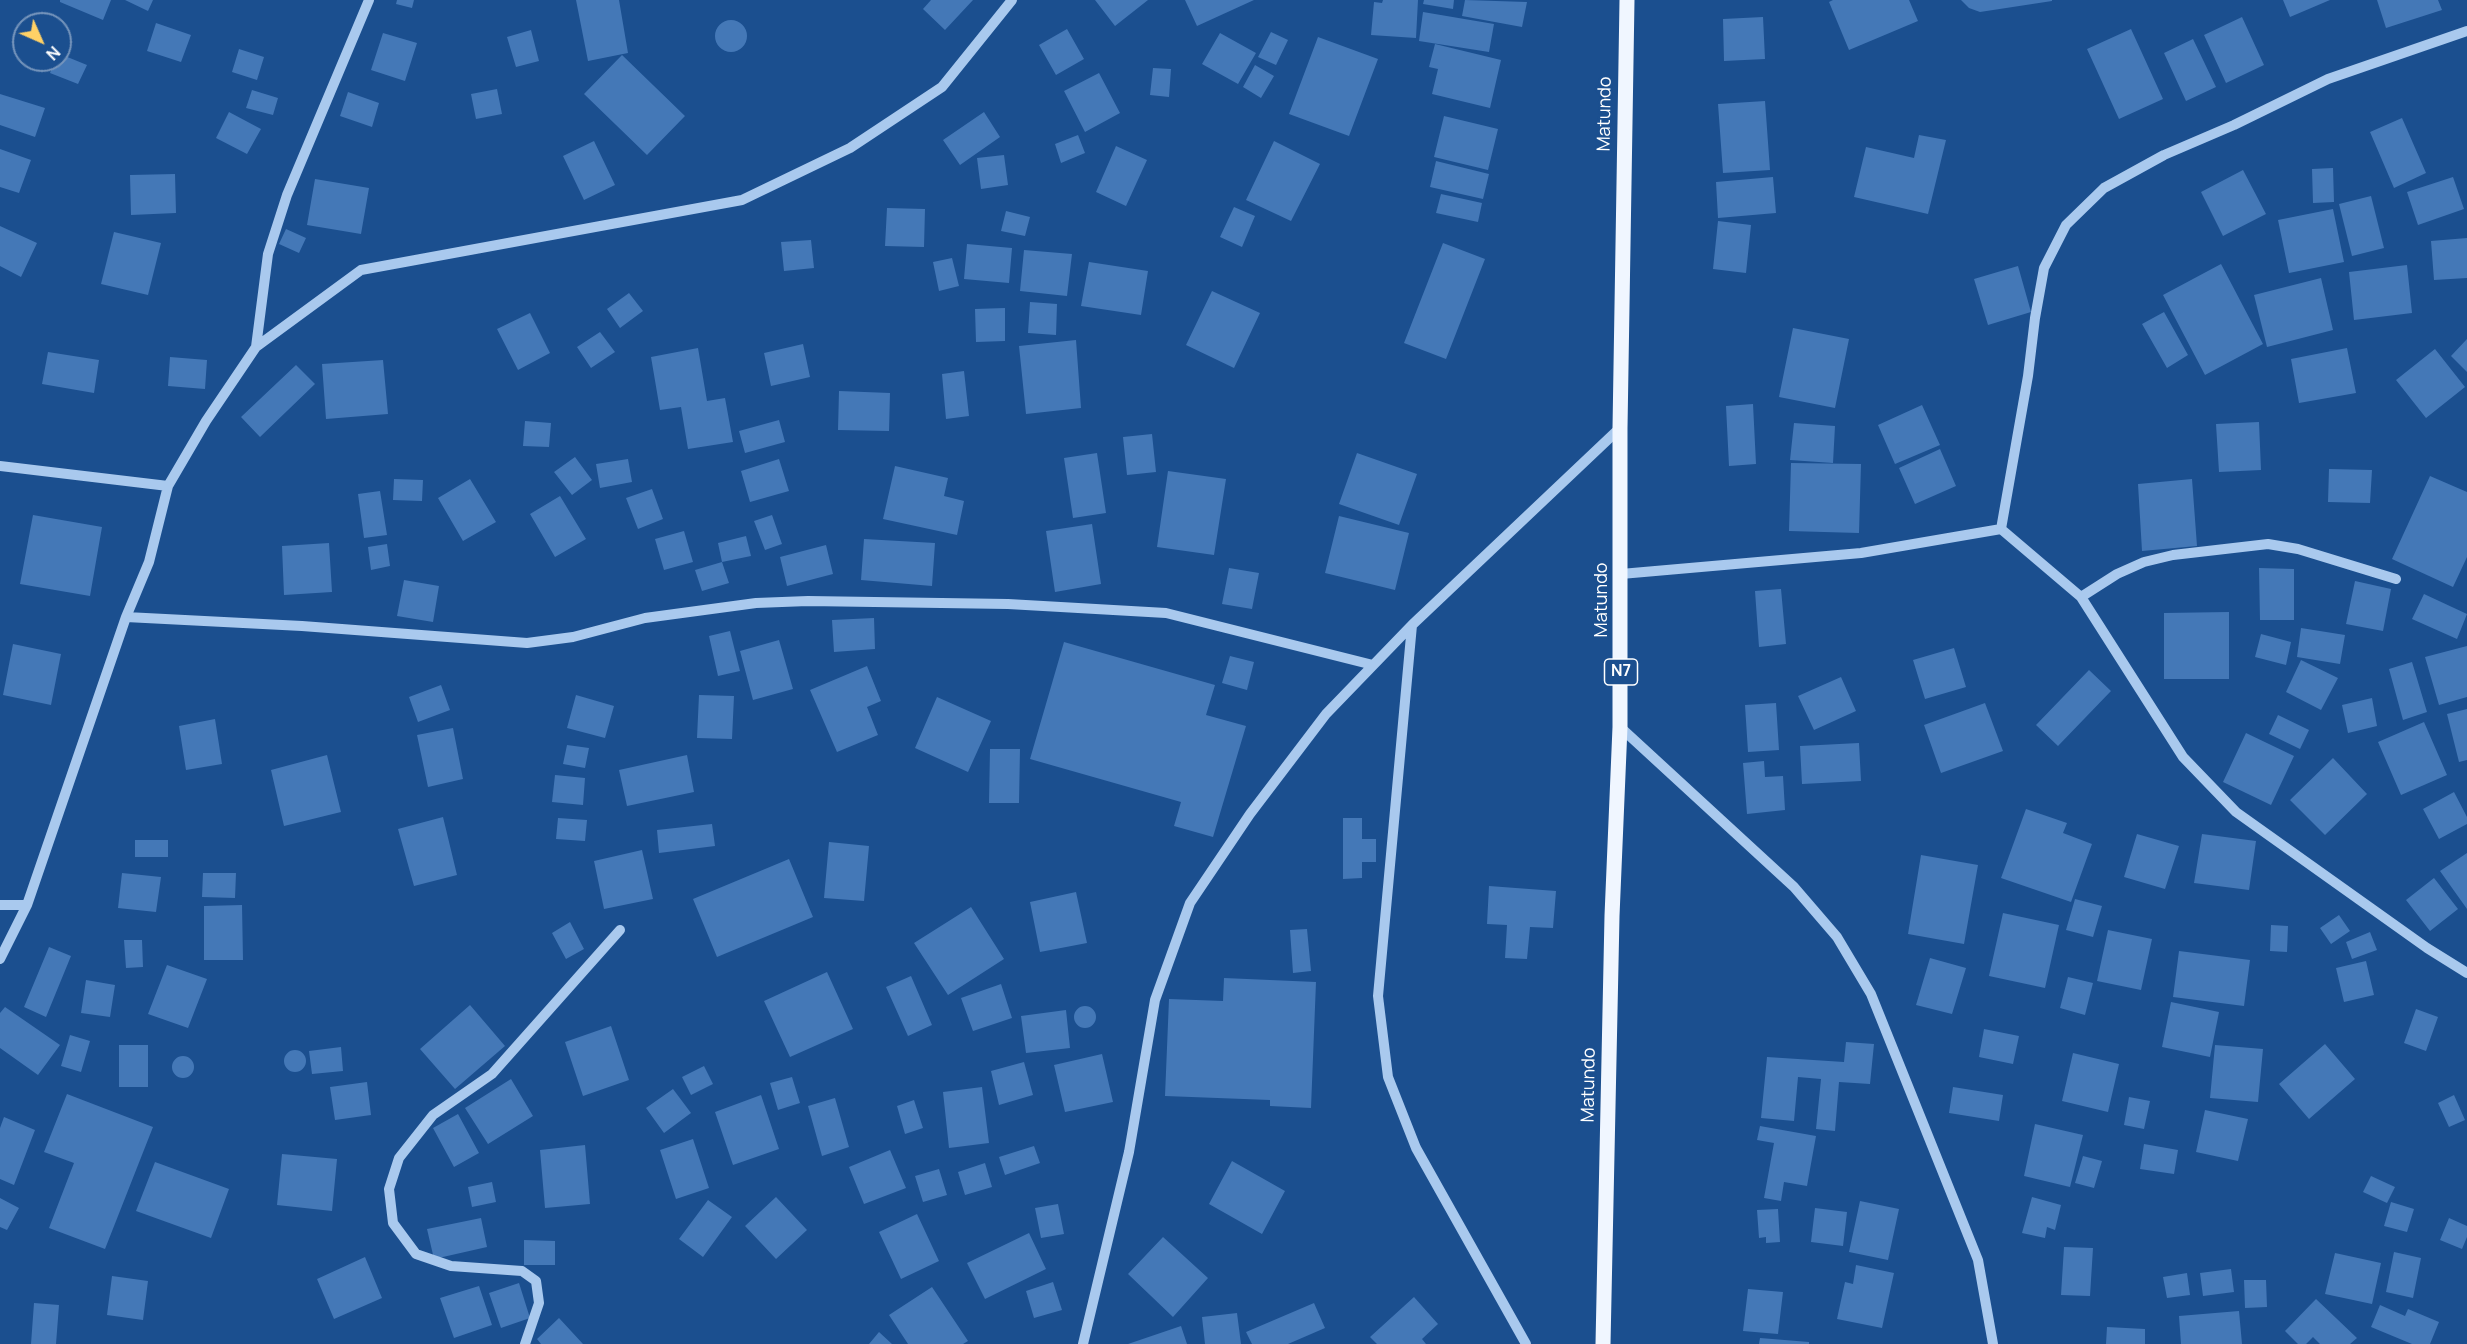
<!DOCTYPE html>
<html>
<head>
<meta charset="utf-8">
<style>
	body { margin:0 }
	#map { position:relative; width:2467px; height:1344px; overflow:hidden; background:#1b4f8f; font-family:Manrope,sans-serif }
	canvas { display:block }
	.north { position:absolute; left:12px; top:12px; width:60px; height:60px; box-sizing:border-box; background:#1b4f8f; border:2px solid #7695bc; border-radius:50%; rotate:135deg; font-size:16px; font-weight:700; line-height:24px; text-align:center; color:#fff }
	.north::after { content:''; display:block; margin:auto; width:21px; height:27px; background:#ffd166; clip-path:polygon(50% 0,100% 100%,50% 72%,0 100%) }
</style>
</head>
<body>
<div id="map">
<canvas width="2467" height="1344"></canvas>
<div class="north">N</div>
</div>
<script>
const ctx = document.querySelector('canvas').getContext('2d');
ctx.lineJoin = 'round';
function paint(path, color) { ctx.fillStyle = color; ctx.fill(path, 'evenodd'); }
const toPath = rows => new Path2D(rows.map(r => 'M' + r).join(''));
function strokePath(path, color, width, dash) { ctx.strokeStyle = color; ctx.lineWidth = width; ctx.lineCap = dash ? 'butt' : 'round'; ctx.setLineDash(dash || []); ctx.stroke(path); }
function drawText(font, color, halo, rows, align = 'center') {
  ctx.font = font + ' Manrope,sans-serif'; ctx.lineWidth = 5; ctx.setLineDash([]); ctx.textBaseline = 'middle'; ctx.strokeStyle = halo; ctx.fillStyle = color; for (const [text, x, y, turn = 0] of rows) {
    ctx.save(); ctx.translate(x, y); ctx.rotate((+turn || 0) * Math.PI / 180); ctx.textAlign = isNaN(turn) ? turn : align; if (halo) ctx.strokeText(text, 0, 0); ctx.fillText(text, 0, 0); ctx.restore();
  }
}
const building = toPath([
	[60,0,111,0,103,20,60,2],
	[125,0,153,0,148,11],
	[397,0,414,0,412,8,396,4],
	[576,0,619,0,628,53,588,61],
	[931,0,973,0,945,30,923,9],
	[1095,0,1148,0,1115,26],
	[1185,0,1254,0,1197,26],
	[1383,0,1418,0,1416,38,1371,35,1374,2,1382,3],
	[1424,0,1454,0,1453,9,1423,4],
	[1465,0,1527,2,1522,27,1462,16],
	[1833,0,1909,0,1918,21,1849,50,1829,2],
	[1961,0,2052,0,2052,1,1980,12,1969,8],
	[2283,0,2330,0,2290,17],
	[2377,0,2438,0,2442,10,2386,28],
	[1423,12,1494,24,1489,52,1419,41],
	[1763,17,1765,59,1724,61,1723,19],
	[2242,17,2264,65,2226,83,2204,35],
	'715 36a16 16 0 1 1 32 0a16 16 0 1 1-32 0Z',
	[156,23,191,35,181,62,147,51],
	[1067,29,1084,59,1056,75,1039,45],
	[2131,29,2163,99,2119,119,2087,49],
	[531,30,539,61,516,67,507,37],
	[1271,32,1288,40,1276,65,1258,57],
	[383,33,417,43,405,81,371,70],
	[1220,33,1256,53,1238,84,1202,64],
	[1318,37,1378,59,1349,136,1289,114],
	[2193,39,2216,87,2186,101,2164,53],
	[1435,44,1501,60,1490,108,1432,94,1438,69,1429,67],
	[239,49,264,57,257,80,232,72],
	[60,54,87,65,78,84,50,73,55,60,60,60],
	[622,55,685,116,647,155,584,94],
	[1255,65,1274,76,1261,98,1243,87],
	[1153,68,1171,69,1169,97,1150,95],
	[1099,73,1120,113,1085,132,1064,91],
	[497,89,502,114,476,119,471,94],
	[252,90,278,98,273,115,246,108],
	[348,92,379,103,372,127,340,116],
	[0,94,45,108,35,137,0,125],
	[1765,101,1770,170,1723,173,1718,104],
	[229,112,261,129,247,154,216,138],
	[984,112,1000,137,960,165,943,140],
	[1444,116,1498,129,1488,170,1434,157],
	[2402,118,2426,173,2394,188,2370,132],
	[1078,135,1085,153,1061,163,1055,144],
	[1919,135,1946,140,1928,214,1854,197,1866,147,1914,158],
	[594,141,615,185,584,200,563,156],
	[1274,141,1320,164,1291,221,1246,200],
	[1116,146,1147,160,1126,206,1096,192],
	[0,149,31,160,19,193,0,187],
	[1004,155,1008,185,981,189,977,158],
	[1436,161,1489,174,1483,199,1430,187],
	[2333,168,2334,202,2313,203,2312,169],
	[2243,170,2266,214,2223,236,2201,192],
	[175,174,176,213,131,215,130,175],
	[1773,177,1776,213,1718,218,1716,182],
	[2453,177,2464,209,2418,225,2407,192],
	[315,179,369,188,361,234,307,225],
	[1441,194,1482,203,1478,222,1436,213],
	[2371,196,2384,248,2352,256,2339,204],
	[1234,207,1255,216,1242,247,1220,237],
	[887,208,925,209,924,247,885,246],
	[2333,209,2344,262,2289,273,2278,220],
	[1006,211,1030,217,1025,236,1001,231],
	[1718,221,1751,225,1746,273,1713,269],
	[0,226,37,243,21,277,0,266],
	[286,229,306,238,299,253,279,244],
	[114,232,161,243,148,295,101,284],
	[2467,238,2467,278,2434,280,2431,241],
	[811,240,814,268,784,271,781,242],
	[1443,243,1485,259,1446,359,1404,343],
	[967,244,1012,248,1009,283,964,279],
	[1024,250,1072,254,1067,296,1020,291],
	[952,258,959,286,939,291,933,262],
	[1089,262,1148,271,1141,315,1081,306],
	[2221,264,2263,344,2205,375,2163,295],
	[2407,265,2412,313,2354,320,2349,272],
	[2018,266,2031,312,1988,325,1974,279],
	[2321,278,2333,330,2267,347,2254,295],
	[1212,291,1260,313,1234,368,1186,345],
	[629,293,643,311,620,328,607,309],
	[1030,302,1057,304,1056,335,1028,333],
	[1005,308,1005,341,976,342,975,309],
	[2164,312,2188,355,2167,368,2142,324],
	[530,313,550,353,518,370,497,329],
	[1793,328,1849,339,1835,408,1779,397],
	[600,332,615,352,591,368,577,347],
	[2467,339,2467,372,2451,356],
	[1076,340,1081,408,1026,414,1019,346],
	[803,344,810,377,771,386,764,353],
	[698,348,707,401,725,398,733,442,688,449,681,407,660,410,651,357],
	[2347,348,2356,393,2299,403,2291,359],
	[2435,349,2465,387,2426,418,2396,380],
	[48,352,99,360,94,393,42,384],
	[170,357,207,360,205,389,168,386],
	[383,360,388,414,326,419,322,364],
	[296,365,315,384,260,437,241,417],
	[964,371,969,416,946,419,942,374],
	[839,391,890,393,889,431,838,430],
	[1753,404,1756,464,1729,466,1726,406],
	[1922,405,1940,445,1895,464,1878,425],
	[779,420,785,442,745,453,739,431],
	[525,421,551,423,549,447,523,446],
	[2259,422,2261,470,2219,472,2216,424],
	[1794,423,1835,426,1833,463,1790,460],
	[1152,434,1156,472,1127,475,1123,437],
	[1940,449,1956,486,1915,504,1899,468],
	[1097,453,1106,513,1073,518,1064,458],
	[1357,453,1417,474,1399,525,1339,504],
	[575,457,592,480,572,495,554,472],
	[628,459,632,482,600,488,596,464],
	[779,459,789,491,750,502,741,471],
	[1791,463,1861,464,1859,533,1789,531],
	[895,466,948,478,944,496,964,501,957,535,883,519],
	[2329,469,2372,470,2370,503,2328,502],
	[1168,471,1226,479,1214,555,1157,547],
	[2430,476,2467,492,2467,557,2453,587,2392,559],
	[394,479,423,480,422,501,393,500],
	[470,479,496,522,463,541,438,498],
	[2192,479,2197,546,2142,551,2138,484],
	[652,489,663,519,638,529,626,498],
	[380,491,387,535,364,538,358,494],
	[560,496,586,539,555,557,530,514],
	[33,515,102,527,90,596,20,584],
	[772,515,782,544,765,550,754,521],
	[1339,516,1409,533,1395,590,1325,573],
	[1092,524,1101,584,1055,592,1046,531],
	[684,531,693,562,664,570,655,539],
	[746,536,751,556,722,562,718,543],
	[864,539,935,543,932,586,861,580],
	[329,543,332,592,284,595,282,546],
	[387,544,390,566,371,570,368,547],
	[826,545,833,574,787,586,780,557],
	[722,562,729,583,702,591,695,570],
	[1229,568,1259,573,1252,609,1222,604],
	[2259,568,2294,569,2294,620,2260,620],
	[404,580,439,586,433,622,397,616],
	[2355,581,2391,589,2383,631,2346,624],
	[1781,589,1786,644,1759,647,1755,591],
	[2424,594,2467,614,2457,639,2412,619],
	[2229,612,2229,679,2164,679,2164,613],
	[874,618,875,649,834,652,832,620],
	[2301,628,2345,635,2340,664,2297,657],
	[730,631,740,671,718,676,709,636],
	[2261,634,2291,642,2286,665,2255,657],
	[779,640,793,689,753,700,740,651],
	[1064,642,1215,685,1206,715,1246,726,1213,837,1174,826,1181,802,1030,759],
	[13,644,61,654,51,705,3,695],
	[2467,646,2467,697,2439,705,2425,657],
	[1954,648,1966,687,1925,699,1913,660],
	[1230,656,1254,662,1247,690,1222,683],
	[2301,660,2338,678,2321,710,2286,692],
	[2412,662,2427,712,2403,720,2389,669],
	[867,666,881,701,867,707,878,735,837,752,810,690],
	[2089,670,2111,691,2058,746,2036,725],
	[1841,677,1856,711,1814,730,1798,696],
	[441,685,450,710,418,722,409,697],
	[576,695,614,706,605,738,567,728],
	[699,695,734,696,732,739,697,738],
	[937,697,991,721,968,772,915,748],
	[2372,698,2377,726,2348,733,2342,705],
	[1776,703,1779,750,1748,752,1745,705],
	[1985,703,2003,751,1941,773,1924,725],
	[2467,709,2467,760,2459,762,2447,714],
	[2278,715,2309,730,2300,749,2269,734],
	[215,719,222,764,186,770,179,726],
	[2424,722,2447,775,2401,795,2378,742],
	[453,728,463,779,428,787,417,735],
	[2246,733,2294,756,2271,805,2223,782],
	[1859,743,1861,781,1802,784,1800,746],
	[567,745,589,748,585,768,563,764],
	[990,749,1020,749,1019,803,989,803],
	[327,755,341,812,284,826,271,770],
	[687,755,694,792,627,806,619,770],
	[2333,758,2367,794,2325,835,2290,800],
	[1764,761,1765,777,1783,776,1785,810,1747,814,1743,763],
	[555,775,585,778,583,805,552,802],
	[2454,792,2467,817,2467,824,2439,839,2423,809],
	[2026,809,2067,823,2063,833,2092,844,2071,902,2001,878],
	[443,817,457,875,414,886,398,829],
	[558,818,587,820,585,841,556,839],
	[1343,818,1362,818,1362,839,1376,839,1376,862,1362,862,1362,878,1343,879],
	[712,824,715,846,659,853,657,830],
	[2137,834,2179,846,2165,889,2124,877],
	[2202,834,2256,841,2249,890,2194,883],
	[135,840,168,840,168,857,135,857],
	[829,842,869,846,864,901,824,898],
	[642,850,653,899,604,909,594,861],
	[2467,853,2467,909,2440,871],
	[1921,855,1978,865,1964,944,1908,934],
	[789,859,813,917,717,957,693,899],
	[122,873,161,877,156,912,118,908],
	[203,873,236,873,235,898,202,897],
	[2434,878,2458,909,2430,931,2406,900],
	[1489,886,1556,891,1553,928,1530,927,1527,959,1505,958,1507,925,1487,924],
	[1076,892,1087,943,1040,952,1030,902],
	[2075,899,2102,906,2093,937,2066,930],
	[242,905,243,960,204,960,204,906],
	[971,907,1004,959,948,995,914,943],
	[2003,913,2059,925,2045,988,1989,976],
	[2339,915,2350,931,2331,944,2320,928],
	[570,922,584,949,566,959,552,933],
	[2271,925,2288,926,2287,952,2270,951],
	[1307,929,1311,971,1293,973,1290,930],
	[2108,930,2152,939,2141,990,2097,981],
	[2370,932,2377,950,2352,959,2346,942],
	[124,940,142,940,143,967,126,968],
	[49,947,71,956,46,1017,24,1007],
	[2179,951,2250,960,2244,1006,2173,997],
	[1930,958,1966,968,1952,1014,1916,1005],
	[2366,961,2374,995,2344,1002,2336,968],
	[167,965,207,979,188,1028,148,1014],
	[827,972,853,1029,790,1057,764,1001],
	[911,976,932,1025,908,1036,886,987],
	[2068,977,2093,983,2085,1015,2060,1008],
	[1224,978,1316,982,1311,1108,1270,1106,1270,1100,1165,1096,1169,999,1223,1001],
	[86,980,115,985,110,1017,81,1013],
	[1001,984,1012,1018,973,1031,961,998],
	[2171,1002,2219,1012,2210,1057,2162,1047],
	[470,1005,505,1046,455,1089,420,1049],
	'1074 1017a11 11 0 1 1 22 0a11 11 0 1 1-22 0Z',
	[5,1007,60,1045,38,1075,0,1048,0,1013],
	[2416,1009,2438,1017,2426,1051,2404,1043],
	[1066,1010,1070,1048,1026,1053,1021,1016],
	[611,1026,629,1080,583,1096,565,1042],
	[1984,1029,2019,1036,2013,1064,1979,1057],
	[70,1035,90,1041,81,1072,61,1066],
	[1846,1042,1874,1044,1870,1084,1839,1082,1835,1131,1816,1129,1821,1079,1798,1077,1794,1121,1761,1118,1767,1057,1844,1062],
	[2325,1044,2355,1079,2309,1119,2279,1084],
	[119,1045,148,1045,148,1087,119,1087],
	[2215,1045,2263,1049,2258,1102,2210,1098],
	[341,1047,343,1071,312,1074,309,1051],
	'284 1061a11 11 0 1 1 22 0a11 11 0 1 1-22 0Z',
	[2073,1053,2119,1064,2108,1112,2062,1101],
	[1102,1054,1113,1102,1065,1112,1054,1065],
	'172 1067a11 11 0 1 1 22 0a11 11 0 1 1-22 0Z',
	[1024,1062,1033,1095,999,1105,991,1071],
	[704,1066,713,1084,691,1095,682,1077],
	[792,1077,800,1103,778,1110,770,1083],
	[511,1079,533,1116,488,1144,465,1108],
	[367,1082,371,1115,335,1120,330,1087],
	[982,1087,989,1143,949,1148,943,1092],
	[1953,1087,2003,1095,1999,1121,1949,1113],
	[673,1089,691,1113,664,1133,646,1108],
	[67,1094,153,1127,105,1249,49,1228,74,1163,44,1152],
	[761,1095,779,1149,733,1165,715,1112],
	[2454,1095,2465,1120,2449,1127,2438,1103],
	[2129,1097,2150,1101,2144,1129,2124,1125],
	[835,1098,849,1147,822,1156,808,1106],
	[914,1100,923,1128,905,1134,897,1106],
	[2205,1110,2248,1119,2238,1161,2196,1152],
	[458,1114,479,1153,454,1167,433,1128],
	[4,1117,35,1130,14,1185,0,1179,0,1128],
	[2035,1124,2083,1135,2070,1187,2024,1176],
	[1760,1126,1816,1136,1807,1186,1784,1182,1781,1201,1764,1198,1774,1143,1757,1140],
	[693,1139,709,1188,676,1199,660,1150],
	[2144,1144,2178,1150,2174,1174,2140,1169],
	[585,1145,590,1204,545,1208,540,1150],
	[1034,1146,1040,1163,1005,1175,999,1157],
	[890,1150,906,1188,864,1204,849,1167],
	[282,1154,337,1159,332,1211,277,1205],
	[2083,1156,2102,1161,2094,1188,2075,1183],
	[1232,1161,1285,1191,1262,1234,1209,1204],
	[155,1162,229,1189,211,1238,136,1211],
	[985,1163,992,1187,965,1195,958,1172],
	[939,1169,947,1195,923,1202,915,1176],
	[2371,1176,2395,1187,2387,1203,2363,1192],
	[492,1182,496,1202,472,1207,468,1187],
	[776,1197,807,1230,776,1259,745,1226],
	[2032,1197,2061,1205,2055,1230,2047,1227,2045,1238,2022,1233],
	[0,1198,19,1208,7,1230,0,1227],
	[708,1200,732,1217,703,1257,679,1239],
	[1860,1201,1899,1209,1888,1260,1849,1252],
	[2391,1202,2414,1209,2407,1232,2384,1226],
	[1058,1204,1064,1234,1041,1238,1035,1208],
	[1815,1208,1847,1212,1843,1246,1811,1242],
	[1778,1209,1780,1242,1766,1243,1766,1237,1759,1238,1757,1210],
	[917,1214,939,1261,901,1279,879,1232],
	[481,1218,487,1247,434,1259,427,1229],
	[2449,1218,2467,1226,2467,1237,2462,1249,2440,1240],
	[1029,1233,1046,1269,985,1299,967,1263],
	[1163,1237,1208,1278,1173,1317,1128,1274],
	[524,1240,555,1241,555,1265,524,1265],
	[2064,1247,2093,1248,2090,1296,2061,1295],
	[2394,1252,2421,1258,2413,1298,2386,1292],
	[2335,1253,2381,1263,2372,1304,2325,1294],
	[365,1257,382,1298,334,1319,317,1279],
	[1856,1265,1894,1273,1882,1328,1837,1319,1845,1282,1853,1284],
	[2231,1269,2234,1292,2203,1296,2200,1273],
	[2187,1273,2190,1295,2167,1298,2163,1277],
	[112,1276,148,1281,143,1320,107,1315],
	[2244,1280,2266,1280,2267,1307,2245,1308],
	[1053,1282,1062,1310,1034,1318,1026,1291],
	[519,1283,530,1318,501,1328,489,1293],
	[479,1286,492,1325,454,1338,440,1298],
	[932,1287,968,1341,963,1344,908,1344,889,1315],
	[1748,1289,1783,1292,1778,1334,1743,1331],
	[1414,1297,1438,1324,1422,1339,1426,1344,1377,1344,1370,1337],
	[2316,1299,2357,1338,2350,1344,2320,1344,2313,1337,2306,1344,2298,1344,2285,1331],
	[34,1303,59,1305,56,1344,31,1344],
	[1314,1303,1325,1328,1288,1344,1252,1344,1246,1332],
	[2380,1305,2405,1316,2408,1309,2439,1322,2430,1344,2412,1344,2371,1327],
	[2239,1311,2242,1344,2181,1344,2179,1316],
	[1237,1313,1241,1344,1205,1344,1202,1317],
	[559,1318,583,1344,541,1344,537,1339],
	[1181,1326,1187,1344,1128,1344],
	[2107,1327,2145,1329,2145,1344,2106,1344],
	[879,1332,892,1344,869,1344],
	[1760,1338,1809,1342,1809,1344,1759,1344]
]);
const minor = toPath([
	[256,347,268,254,287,195,369,0],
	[0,466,168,486],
	[2001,529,2028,376,2035,318,2044,268,2066,225,2104,188,2164,155,2234,125,2328,79,2467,31],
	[1621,574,1861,553,2001,529,2081,597,2183,757,2236,812,2427,948,2467,973],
	[2081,597,2117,574,2144,562,2173,555,2268,544,2298,549,2396,579],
	[126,617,302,626,527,643,573,637,645,618,756,603,808,601,1008,604,1166,613,1373,665],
	[1620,727,1794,887,1837,937,1871,994,1978,1260,1993,1344],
	[0,905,27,905],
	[0,959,27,905,126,617,149,562,168,486,206,421,256,347,361,270,742,200,850,148,942,87,1012,0],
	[525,1344,539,1303,536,1281,522,1271,451,1266,416,1254,393,1223,389,1189,399,1158,433,1115,492,1074,620,930],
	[1083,1344,1129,1152,1155,1000,1190,903,1250,814,1326,714,1412,625],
	[1526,1344,1416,1148,1388,1077,1378,996,1412,625,1620,428]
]);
const major = toPath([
	[1603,1344,1612,916,1620,727,1620,428,1627,0]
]);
const shields = [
	[1621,672,33]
];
const shieldNames = [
	["N7",1621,672]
];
const streetNames = [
	["Matundo",1605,114,-89],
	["Matundo",1602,600,-90],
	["Matundo",1589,1085,-89]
];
paint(building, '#4478b7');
strokePath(minor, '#a9c9ee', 10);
strokePath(major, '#f0f6ff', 15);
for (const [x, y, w] of shields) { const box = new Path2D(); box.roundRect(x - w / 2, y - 13, w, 26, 4.5); ctx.fillStyle = '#1b4f8f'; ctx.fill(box); strokePath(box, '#fff', 1.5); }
drawText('bold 16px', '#fff', null, shieldNames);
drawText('18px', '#fff', '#1b4f8f', streetNames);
</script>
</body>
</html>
